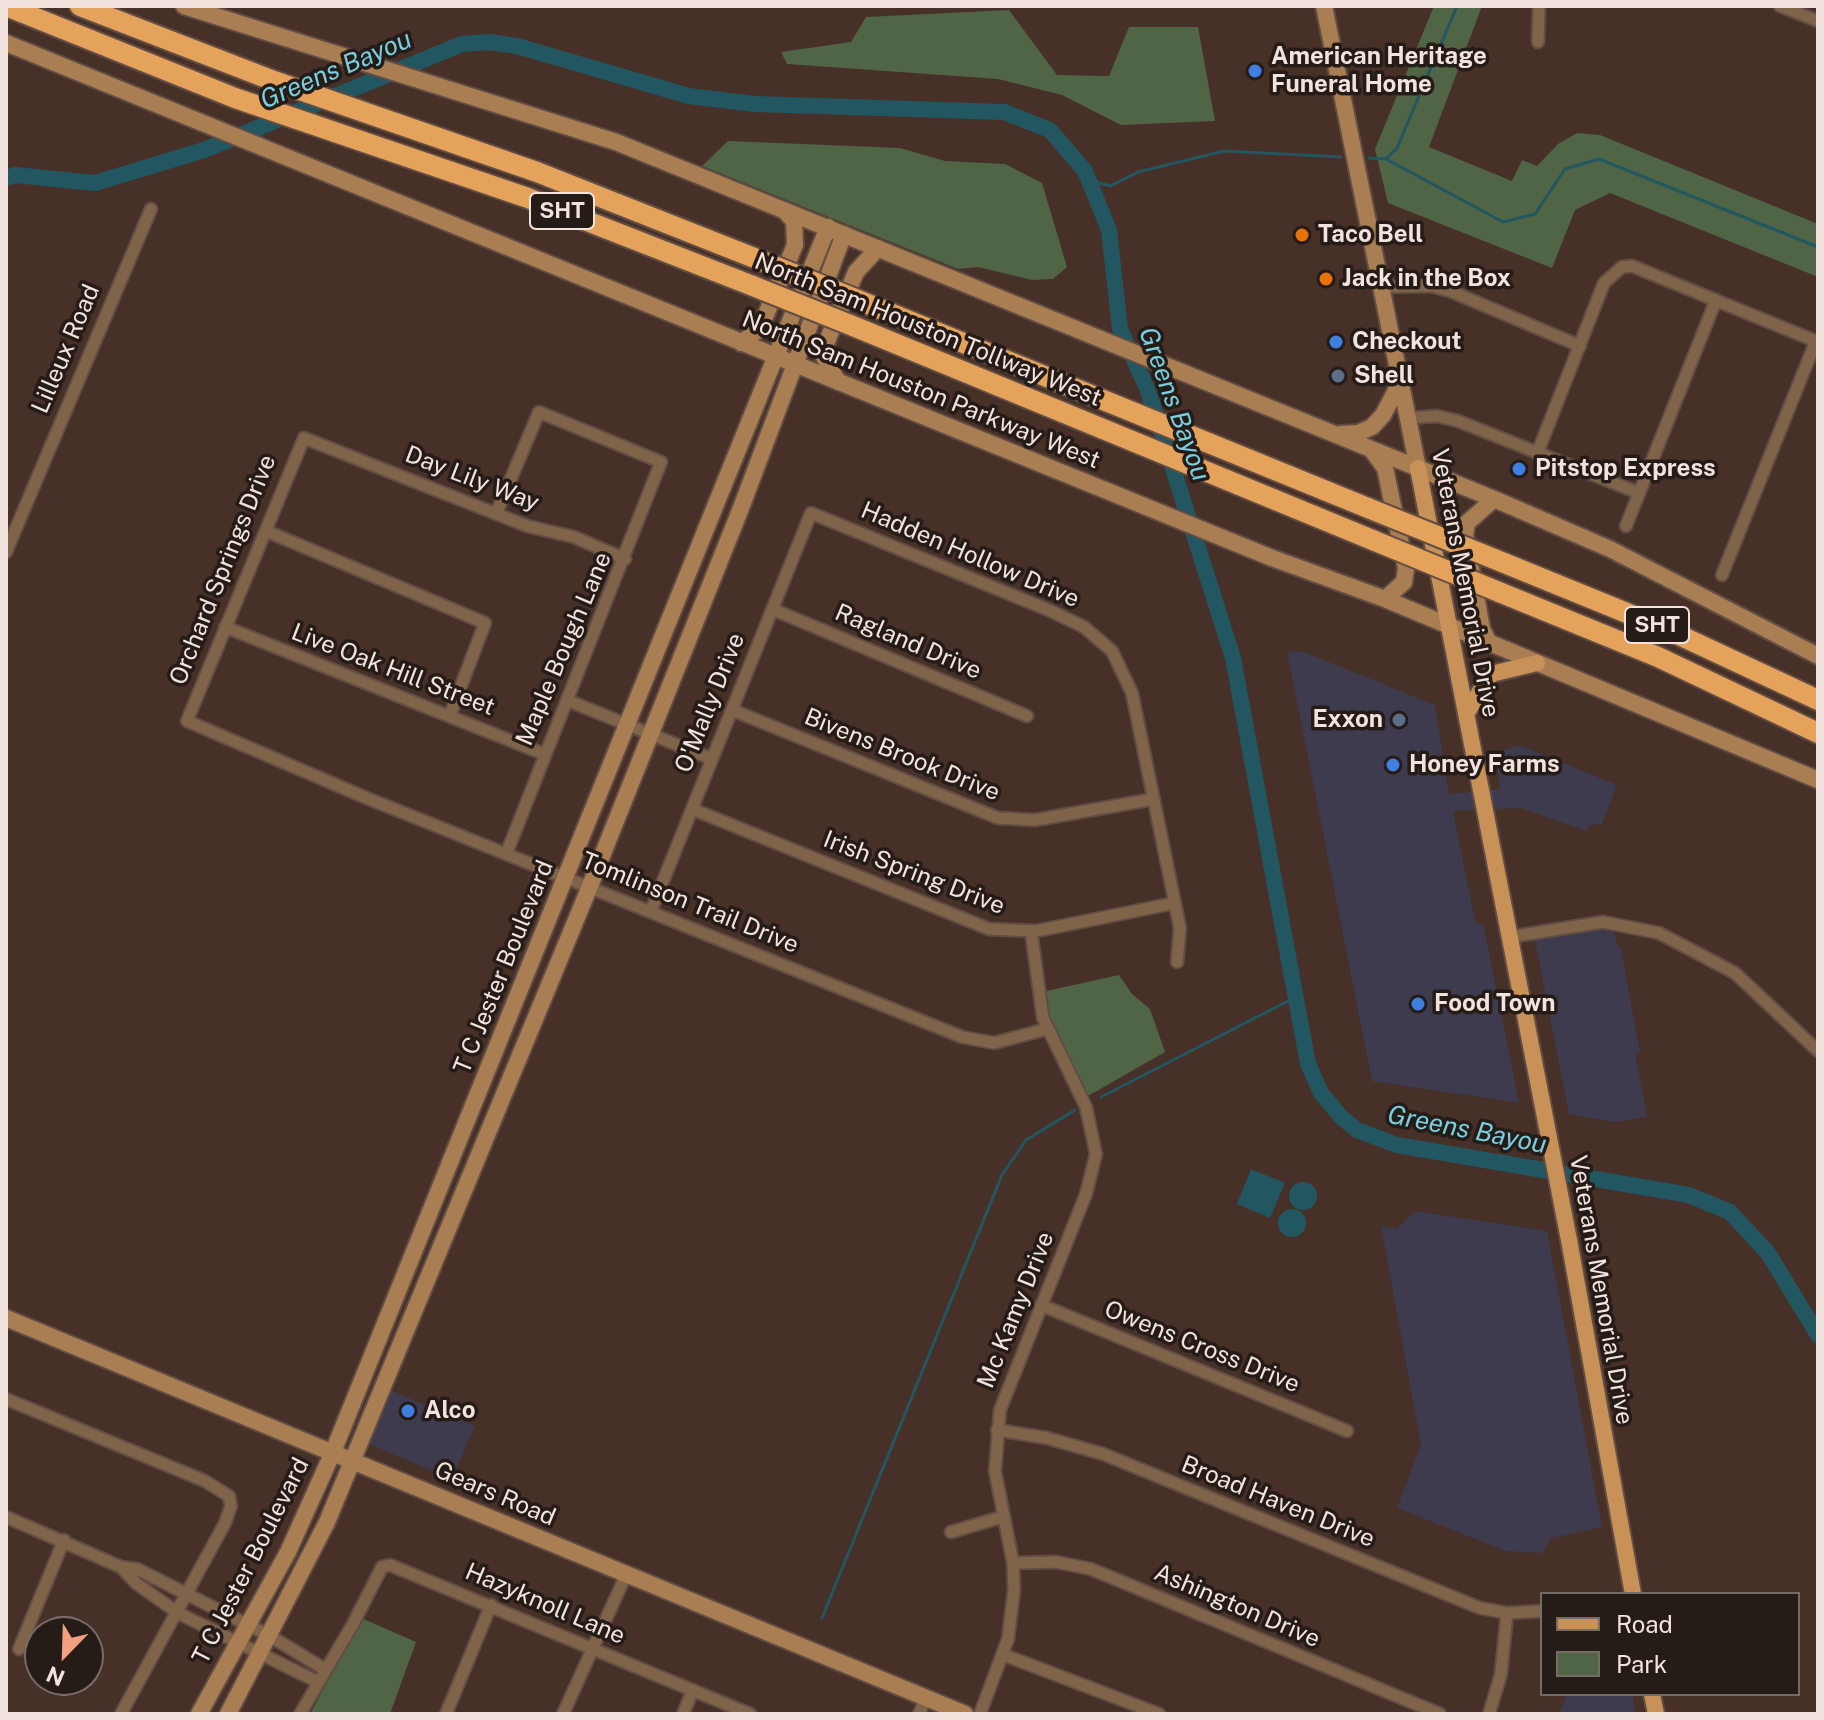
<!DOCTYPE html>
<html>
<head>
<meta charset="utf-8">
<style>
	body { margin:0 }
	#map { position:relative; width:1824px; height:1720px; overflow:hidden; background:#463027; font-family:"Public Sans",sans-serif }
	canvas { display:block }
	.frame { position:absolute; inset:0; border:8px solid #f2e3de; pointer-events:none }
	.legend { position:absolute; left:1540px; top:1592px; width:260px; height:104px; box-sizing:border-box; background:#251b17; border:2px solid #776b67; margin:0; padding:10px 14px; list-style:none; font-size:24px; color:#f2e3de }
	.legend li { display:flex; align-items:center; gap:16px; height:40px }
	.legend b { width:40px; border:2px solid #776b67 }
	.north { position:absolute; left:24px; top:1616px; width:80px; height:80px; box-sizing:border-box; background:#251b17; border:2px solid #776b67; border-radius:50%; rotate:203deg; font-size:22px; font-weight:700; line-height:32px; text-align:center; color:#f2e3de }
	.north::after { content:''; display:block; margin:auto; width:28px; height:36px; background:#f2a080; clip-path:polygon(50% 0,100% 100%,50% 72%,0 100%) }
</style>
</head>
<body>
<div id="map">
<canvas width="1824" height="1720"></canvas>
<div class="frame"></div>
<ul class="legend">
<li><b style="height:10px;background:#c89157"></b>Road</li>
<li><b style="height:22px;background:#4f6546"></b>Park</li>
</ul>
<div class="north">N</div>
</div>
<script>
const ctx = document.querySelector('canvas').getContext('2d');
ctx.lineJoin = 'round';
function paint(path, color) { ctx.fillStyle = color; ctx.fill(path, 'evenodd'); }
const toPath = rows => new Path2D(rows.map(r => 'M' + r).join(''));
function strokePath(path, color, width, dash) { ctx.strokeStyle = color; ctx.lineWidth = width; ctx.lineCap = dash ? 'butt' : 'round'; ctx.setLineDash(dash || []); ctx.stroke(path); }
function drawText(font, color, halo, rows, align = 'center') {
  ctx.font = font + ' "Public Sans",sans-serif'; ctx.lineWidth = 7; ctx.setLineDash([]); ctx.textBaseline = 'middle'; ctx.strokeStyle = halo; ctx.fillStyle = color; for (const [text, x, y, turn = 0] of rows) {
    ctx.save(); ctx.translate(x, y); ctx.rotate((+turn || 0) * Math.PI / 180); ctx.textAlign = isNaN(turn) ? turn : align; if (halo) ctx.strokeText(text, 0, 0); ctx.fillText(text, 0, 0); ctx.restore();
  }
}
const commercial = toPath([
	[1287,651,1304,652,1435,705,1449,794,1500,789,1496,753,1519,745,1617,785,1602,824,1590,825,1586,831,1521,808,1453,811,1475,921,1484,927,1519,1103,1372,1081],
	[1591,926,1614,928,1616,942,1621,949,1640,1052,1635,1053,1647,1117,1615,1122,1569,1114,1534,936],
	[1415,1211,1547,1231,1602,1527,1551,1538,1543,1553,1506,1551,1397,1508,1421,1445,1381,1226,1397,1229],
	[392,1391,475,1426,452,1479,369,1444],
	[1567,1694,1632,1694,1636,1714,1559,1714]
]);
const green = toPath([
	[1434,6,1482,6,1429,147,1512,181,1522,160,1537,166,1558,144,1577,133,1600,135,1818,224,1818,277,1610,193,1575,210,1552,268,1388,203,1375,149],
	[1009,10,1057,75,1109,76,1129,27,1198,27,1215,121,1121,125,1062,95,998,79,787,64,781,52,851,42,866,17],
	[728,141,900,148,945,161,1005,164,1042,183,1067,267,1053,279,1032,280,978,267,958,269,702,166],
	[1119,975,1132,994,1150,1009,1165,1052,1088,1096,1061,1049,1042,992],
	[361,1618,416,1642,390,1714,310,1714]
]);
const water = toPath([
	[1251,1169,1285,1183,1270,1218,1237,1204],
	'1289 1196a14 14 0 1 1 28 0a14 14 0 1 1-28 0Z',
	'1278 1223a14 14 0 1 1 28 0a14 14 0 1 1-28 0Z'
]);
const stream = toPath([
	[1369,158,1386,159,1503,222,1535,214,1565,169,1599,159,1818,247],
	[1387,158,1397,148,1457,6],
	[1089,180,1110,186,1138,172,1224,151,1341,157],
	[1101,1097,1296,997],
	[822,1618,1002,1175,1026,1140,1075,1110]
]);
const river = toPath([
	[6,178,15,175,95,183,204,150,462,44,489,42,517,46,689,96,755,104,1004,112,1050,130,1085,171,1109,230,1120,329,1149,393,1233,658,1308,1064,1321,1093,1341,1117,1357,1130,1397,1145,1689,1195,1730,1212,1768,1253,1818,1335]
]);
const street = toPath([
	[1780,6,1818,21],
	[1538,42,1539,6],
	[1382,287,1431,286,1450,291,1580,346],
	[1408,418,1437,416,1458,421,1639,493],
	[1537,454,1604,283,1622,267,1632,266,1818,342],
	[496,514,539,412,661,462,507,852],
	[1626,526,1716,300],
	[266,531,485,623,450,715],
	[6,552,151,209],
	[625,559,574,537,527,526,304,438,187,721,369,799,962,1037,994,1043,1047,1029],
	[1722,575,1816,341],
	[772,609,1027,716],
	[225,627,544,754],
	[569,701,712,759],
	[732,710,998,818,1035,820,1154,799],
	[692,809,989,929,1036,931,1175,903],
	[651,911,811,513,1051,611,1084,627,1112,651,1132,693,1180,928,1177,962],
	[1509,937,1603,922,1659,933,1735,973,1818,1051],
	[1041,1305,1347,1431],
	[6,1399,205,1481,229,1496,231,1506,225,1523,121,1714],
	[997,1430,1047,1438,1103,1454,1480,1608,1507,1613,1542,1611],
	[6,1517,121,1567,137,1569,270,1636,326,1670],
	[951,1532,1002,1517],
	[1013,1563,1056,1562,1091,1569,1440,1714],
	[121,1567,137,1584,178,1613,318,1682],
	[19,1649,64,1540],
	[1004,1655,1159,1714],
	[300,1714,353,1624,382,1567,390,1565,750,1714],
	[446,1714,491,1605],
	[563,1714,626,1575],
	[683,1714,693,1690],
	[919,1714,926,1698],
	[980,1714,1008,1639,1014,1590,1013,1563,995,1471,1000,1410,1086,1194,1096,1154,1086,1107,1043,1018,1031,931],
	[1489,1714,1501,1674,1507,1613]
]);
const secondary = toPath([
	[184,6,616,142,1494,499,1610,549,1818,656],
	[1324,6,1418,468],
	[6,43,1272,558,1385,599,1818,780],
	[741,343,758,330,765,317,795,245,794,221,784,210],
	[838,382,823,355,827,341,856,272,878,248],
	[1341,434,1358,433,1372,427,1383,415,1401,381],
	[1371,449,1385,468,1406,568,1404,582,1385,599],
	[1489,643,1482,629,1465,535,1467,523,1494,499],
	[6,1318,965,1714],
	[199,1714,288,1552,333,1452,828,227],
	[228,1714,327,1522,590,886,741,508,844,234]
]);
const primary = toPath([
	[1418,468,1569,1240,1633,1594],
	[1466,714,1491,674,1537,663],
	[1652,1694,1656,1714]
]);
const highway = toPath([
	[6,6,235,98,528,198,753,286],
	[80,6,274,81,537,172,762,261],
	[863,302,1368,508],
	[853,326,1375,541],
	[1492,558,1666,629,1818,700],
	[1499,592,1658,657,1818,733]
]);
const highwayBridge = toPath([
	[762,261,863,302],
	[753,286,853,326],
	[1368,508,1492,558],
	[1375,541,1499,592]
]);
const markers = [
	[1255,71,8,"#3f7fe0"],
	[1302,235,8,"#e8710a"],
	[1326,279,8,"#e8710a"],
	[1336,342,8,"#3f7fe0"],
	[1338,376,8,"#5c6f8a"],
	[1519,469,8,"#3f7fe0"],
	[1399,720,8,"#5c6f8a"],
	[1393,765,8,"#3f7fe0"],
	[1418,1004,8,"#3f7fe0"],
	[408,1411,8,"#3f7fe0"]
];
const shields = [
	[562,211,64],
	[1657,625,64]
];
const shieldNames = [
	["SHT",562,211],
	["SHT",1657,625]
];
const poiNames = [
	["American Heritage",1271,57],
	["Funeral Home",1271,85],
	["Taco Bell",1318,235],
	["Jack in the Box",1342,279],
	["Checkout",1352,342],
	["Shell",1354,376],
	["Pitstop Express",1535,469],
	["Exxon",1383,720,"right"],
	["Honey Farms",1409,765],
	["Food Town",1434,1004],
	["Alco",424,1411]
];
const streetNames = [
	["North Sam Houston Tollway West",928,330,22],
	["Lilleux Road",66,349,-67],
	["North Sam Houston Parkway West",921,390,22],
	["Day Lily Way",472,479,21],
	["Hadden Hollow Drive",970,555,23],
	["Orchard Springs Drive",223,570,-68],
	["Veterans Memorial Drive",1465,583,79],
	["Ragland Drive",908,642,23],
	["Maple Bough Lane",564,649,-67],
	["Live Oak Hill Street",393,670,21],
	["O'Mally Drive",710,703,-68],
	["Bivens Brook Drive",902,755,22],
	["Irish Spring Drive",914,873,21],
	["Tomlinson Trail Drive",690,903,22],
	["T C Jester Boulevard",504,967,-68],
	["Veterans Memorial Drive",1601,1290,80],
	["Mc Kamy Drive",1016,1310,-68],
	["Owens Cross Drive",1202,1347,22],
	["Gears Road",495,1494,23],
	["Broad Haven Drive",1278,1502,22],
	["T C Jester Boulevard",251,1561,-63],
	["Hazyknoll Lane",545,1604,23],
	["Ashington Drive",1237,1606,23]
];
const waterNames = [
	["Greens Bayou",336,70,-23],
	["Greens Bayou",1174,404,70],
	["Greens Bayou",1467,1130,11]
];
paint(commercial, '#3d3b4d');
paint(green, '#4f6546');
paint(water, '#225761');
strokePath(stream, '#225761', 3);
strokePath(river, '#225761', 16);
strokePath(street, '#624d44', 15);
strokePath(secondary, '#624d44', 20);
strokePath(primary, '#624d44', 20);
strokePath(highway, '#624d44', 24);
strokePath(street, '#80644a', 11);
strokePath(secondary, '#a97e52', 16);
strokePath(primary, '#c89157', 16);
strokePath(highway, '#e4a25b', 20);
strokePath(highwayBridge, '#624d44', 24, []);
strokePath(highwayBridge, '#e4a25b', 20);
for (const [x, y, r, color] of markers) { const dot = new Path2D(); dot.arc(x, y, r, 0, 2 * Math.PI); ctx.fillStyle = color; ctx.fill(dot); strokePath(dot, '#251b17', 3); }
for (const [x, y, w] of shields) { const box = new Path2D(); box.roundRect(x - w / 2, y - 18, w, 36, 6); ctx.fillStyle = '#251b17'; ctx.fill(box); strokePath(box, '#f2e3de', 2); }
drawText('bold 22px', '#f2e3de', null, shieldNames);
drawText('bold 24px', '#f2e3de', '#251b17', poiNames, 'left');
drawText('24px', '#f2e3de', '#251b17', streetNames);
drawText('italic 26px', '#78cfe0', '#251b17', waterNames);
</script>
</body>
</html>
